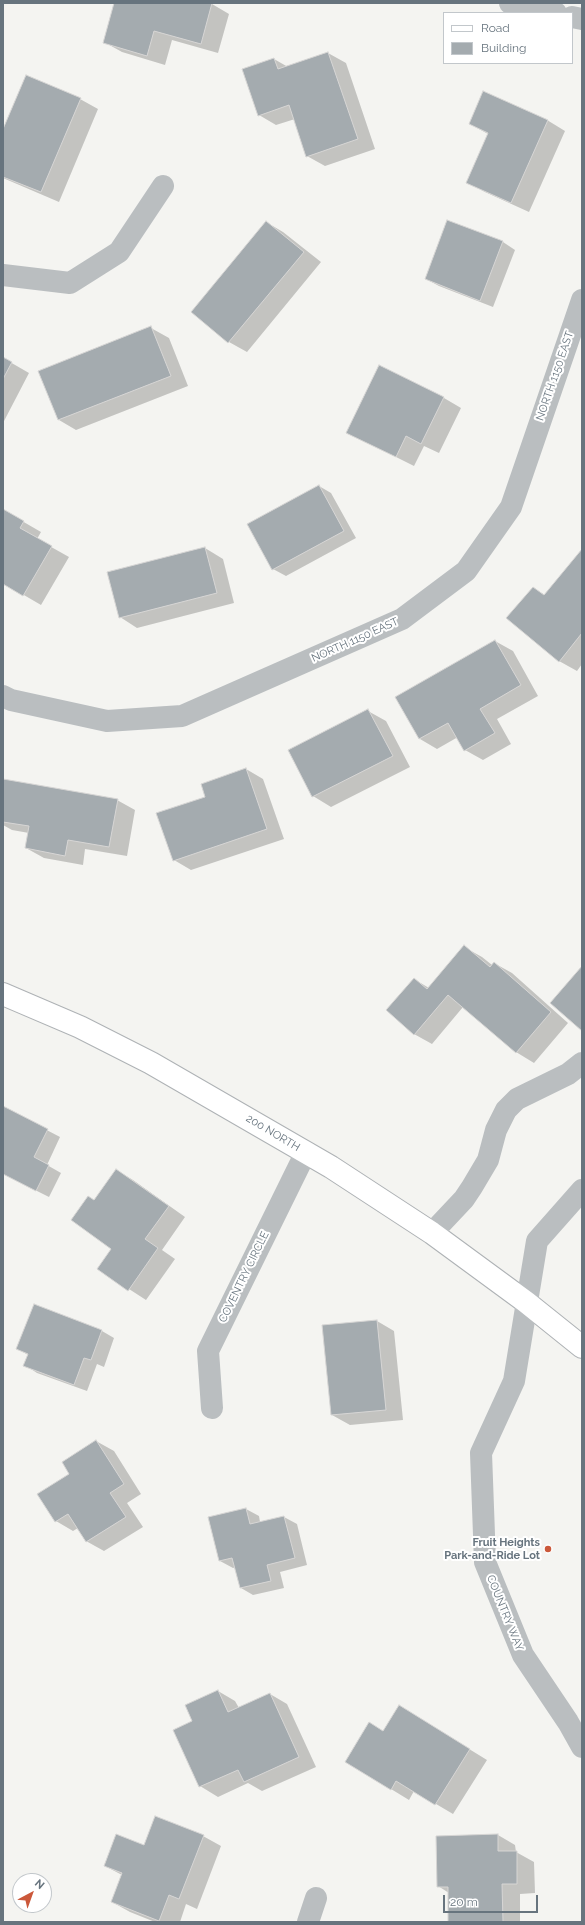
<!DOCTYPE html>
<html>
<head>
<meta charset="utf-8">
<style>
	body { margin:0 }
	#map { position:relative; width:585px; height:1925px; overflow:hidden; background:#f4f4f1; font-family:Raleway,sans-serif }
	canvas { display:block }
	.frame { position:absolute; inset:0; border:4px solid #67747e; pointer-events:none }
	.legend { position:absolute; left:443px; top:12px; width:130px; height:52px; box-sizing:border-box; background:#fff; border:1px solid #c2c7cb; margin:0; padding:5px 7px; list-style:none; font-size:12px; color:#67747e }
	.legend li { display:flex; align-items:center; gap:8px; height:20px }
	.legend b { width:20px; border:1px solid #c2c7cb }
	.north { position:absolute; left:12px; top:1873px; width:40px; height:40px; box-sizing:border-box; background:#fff; border:1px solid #c2c7cb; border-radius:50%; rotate:41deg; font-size:11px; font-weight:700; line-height:16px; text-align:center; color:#67747e }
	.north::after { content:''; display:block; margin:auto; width:14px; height:18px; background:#cb583a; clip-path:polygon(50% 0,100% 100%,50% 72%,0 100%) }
	.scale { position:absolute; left:443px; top:1895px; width:95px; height:18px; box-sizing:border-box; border:2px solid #67747e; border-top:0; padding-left:5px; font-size:12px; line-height:14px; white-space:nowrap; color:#67747e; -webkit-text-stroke:3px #fff; paint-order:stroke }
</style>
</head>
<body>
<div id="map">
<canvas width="585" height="1925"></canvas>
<div class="frame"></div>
<ul class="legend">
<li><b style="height:5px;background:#fff"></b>Road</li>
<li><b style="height:11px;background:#a4abaf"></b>Building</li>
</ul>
<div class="north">N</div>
<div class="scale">20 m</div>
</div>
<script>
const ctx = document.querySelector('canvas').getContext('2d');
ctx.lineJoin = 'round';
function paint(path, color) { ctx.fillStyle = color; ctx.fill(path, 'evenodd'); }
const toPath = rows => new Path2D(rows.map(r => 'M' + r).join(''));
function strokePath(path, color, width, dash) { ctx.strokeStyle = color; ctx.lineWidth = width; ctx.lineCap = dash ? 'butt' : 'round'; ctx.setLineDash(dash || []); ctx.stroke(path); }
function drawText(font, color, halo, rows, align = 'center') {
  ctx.font = font + ' Raleway,sans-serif'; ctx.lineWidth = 4; ctx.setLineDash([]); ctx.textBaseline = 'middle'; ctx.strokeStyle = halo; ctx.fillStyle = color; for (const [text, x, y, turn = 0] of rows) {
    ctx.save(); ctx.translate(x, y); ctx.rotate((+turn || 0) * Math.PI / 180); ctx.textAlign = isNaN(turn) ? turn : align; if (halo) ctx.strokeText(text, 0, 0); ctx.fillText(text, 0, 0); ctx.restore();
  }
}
const shadow = toPath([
	[115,3,212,4,229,14,218,53,172,40,165,65,122,52,104,42],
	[328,53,346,63,375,149,325,166,307,156,295,119,276,125,259,115,274,59,288,67],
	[80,99,98,109,59,202,3,178,3,132],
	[547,120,565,131,529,212,485,192,467,182,488,134,470,124],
	[448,221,503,242,515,250,493,307,439,286,426,279],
	[266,222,283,232,321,262,247,352,229,342,192,312],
	[151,328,169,338,188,386,76,430,59,420,39,372],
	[3,358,29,373,3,423],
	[444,398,461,408,439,453,424,446,414,466,348,433],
	[319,486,331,493,356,538,286,576,273,569],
	[3,510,41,532,37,539,69,557,41,605,5,584,3,588],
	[205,548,223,559,234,603,137,628,120,617],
	[582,550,582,664,577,671,559,661,533,588,545,595],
	[495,641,513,651,538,696,497,719,511,744,483,760,465,750,458,737,437,749,420,739],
	[368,711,386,721,410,767,331,807,313,796,290,751],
	[246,769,263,779,284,839,191,870,174,860,206,798],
	[3,780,117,800,135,810,127,856,85,849,83,865,44,858,26,848,29,833,12,830,3,825],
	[464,947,482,957,492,965,494,963,512,973,568,1023,534,1063,516,1052,463,1007,432,1044,414,1034,414,979,429,988],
	[3,1107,60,1137,47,1165,61,1173,49,1197,3,1174],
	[116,1170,133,1180,185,1217,162,1250,175,1259,146,1300,98,1269,113,1249,95,1201],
	[34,1305,102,1331,114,1338,104,1367,97,1364,87,1391,37,1373,25,1365,28,1355,18,1349],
	[377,1321,394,1331,403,1420,350,1425,332,1415],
	[96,1441,114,1451,141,1494,127,1503,143,1527,104,1551,86,1541,78,1528,73,1531,56,1521,71,1474],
	[246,1509,259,1516,260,1522,284,1517,297,1524,307,1565,280,1572,284,1588,253,1595,241,1588,236,1567,233,1568,220,1561],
	[218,1691,235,1701,239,1708,270,1694,287,1704,316,1767,262,1791,248,1783,218,1797,200,1786,194,1721],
	[417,1717,487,1760,453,1814,414,1791,409,1800,391,1789,384,1732],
	[498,1835,515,1845,516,1852,534,1862,535,1893,520,1894,520,1922,449,1922,449,1893,438,1886],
	[203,1836,221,1846,197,1909,186,1904,180,1922,155,1922,130,1912,112,1902,122,1875,105,1866,144,1847]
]);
const building = toPath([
	[114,3,212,3,201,44,154,31,147,56,103,43,114,3],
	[328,52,358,139,306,157,289,105,258,116,242,69,274,58,278,69,328,52],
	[26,75,81,98,41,192,3,177,3,129,26,75],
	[483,91,548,120,511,203,466,183,488,133,469,124,483,91],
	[447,220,503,241,480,301,425,279,447,220],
	[266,221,304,252,228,343,191,312,266,221],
	[151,326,171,376,58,420,38,371,151,326],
	[3,357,12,362,3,379,3,357],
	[379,365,444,397,421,444,406,436,396,457,346,433,379,365],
	[319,485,344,531,272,570,247,524,319,485],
	[3,509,24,521,20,528,52,546,23,596,3,584,3,509],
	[205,547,217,593,119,618,107,572,205,547],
	[582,549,582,633,559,662,506,618,533,587,544,595,582,549],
	[495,640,521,685,480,709,495,733,464,751,448,723,419,739,395,697,495,640],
	[368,709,393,756,312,797,288,750,368,709],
	[246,768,267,829,173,861,156,813,205,797,201,784,246,768],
	[3,779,118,799,109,847,68,840,65,856,25,848,29,826,3,822,3,779],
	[464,945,490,967,494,962,551,1012,516,1053,448,995,414,1035,386,1010,414,978,427,989,464,945],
	[582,966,582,1031,550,1003,582,966],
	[3,1106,48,1129,34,1157,49,1165,36,1191,3,1174,3,1106],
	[116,1169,169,1206,145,1239,158,1248,128,1291,97,1269,111,1249,71,1220,88,1196,94,1200,116,1169],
	[34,1304,102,1330,91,1360,84,1358,74,1385,23,1366,28,1354,16,1349,34,1304],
	[377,1320,386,1410,331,1415,322,1325,377,1320],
	[96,1440,124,1484,110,1493,126,1517,86,1542,68,1514,55,1522,37,1494,69,1474,62,1462,96,1440],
	[246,1508,250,1524,284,1516,295,1558,267,1565,271,1581,240,1588,232,1558,219,1561,208,1517,246,1508],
	[218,1690,228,1712,270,1693,299,1757,244,1782,238,1770,199,1787,173,1730,192,1721,185,1705,218,1690],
	[399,1705,470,1749,435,1805,396,1781,391,1790,345,1762,369,1722,383,1731,399,1705],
	[155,1816,204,1835,179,1899,169,1895,159,1921,111,1902,122,1873,104,1866,116,1834,144,1845,155,1816],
	[498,1834,498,1851,517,1851,517,1884,502,1884,503,1922,448,1922,448,1887,437,1887,436,1836,498,1834]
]);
const minor = toPath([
	[510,3,556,13],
	[572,17,582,19],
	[3,275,70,283,119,252,163,186],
	[3,696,11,700,107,721,182,716,402,619,466,571,511,507,582,300],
	[582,1190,537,1241,514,1381,481,1453,485,1562,523,1655,568,1722,582,1747],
	[432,1233,464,1199,472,1187,488,1160,496,1130,506,1110,517,1099,568,1074,582,1063],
	[212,1408,208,1351,306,1152],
	[308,1922,316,1898]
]);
const major = toPath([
	[3,994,80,1027,151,1063,331,1167,432,1233,526,1302,582,1347]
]);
const markers = [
	[548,1549,4,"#cb583a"]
];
const streetNames = [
	["NORTH 1150 EAST",555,376,-71],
	["NORTH 1150 EAST",355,640,-24],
	["200 NORTH",273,1133,31],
	["COVENTRY CIRCLE",244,1277,-64],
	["COUNTRY WAY",505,1613,68]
];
const poiNames = [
	["Fruit Heights",540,1543],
	["Park-and-Ride Lot",540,1556]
];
paint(shadow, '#0003');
paint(building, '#a4abaf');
strokePath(building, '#d6d5d4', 1);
strokePath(major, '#aeb2b5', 24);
strokePath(minor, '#babec0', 22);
strokePath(major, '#fff', 22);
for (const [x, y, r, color] of markers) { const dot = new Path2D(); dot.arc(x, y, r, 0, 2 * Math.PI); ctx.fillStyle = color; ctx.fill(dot); strokePath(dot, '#fff', 1.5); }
drawText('11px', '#67747e', '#fff', streetNames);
drawText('bold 11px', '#67747e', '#fff', poiNames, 'right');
</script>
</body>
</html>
